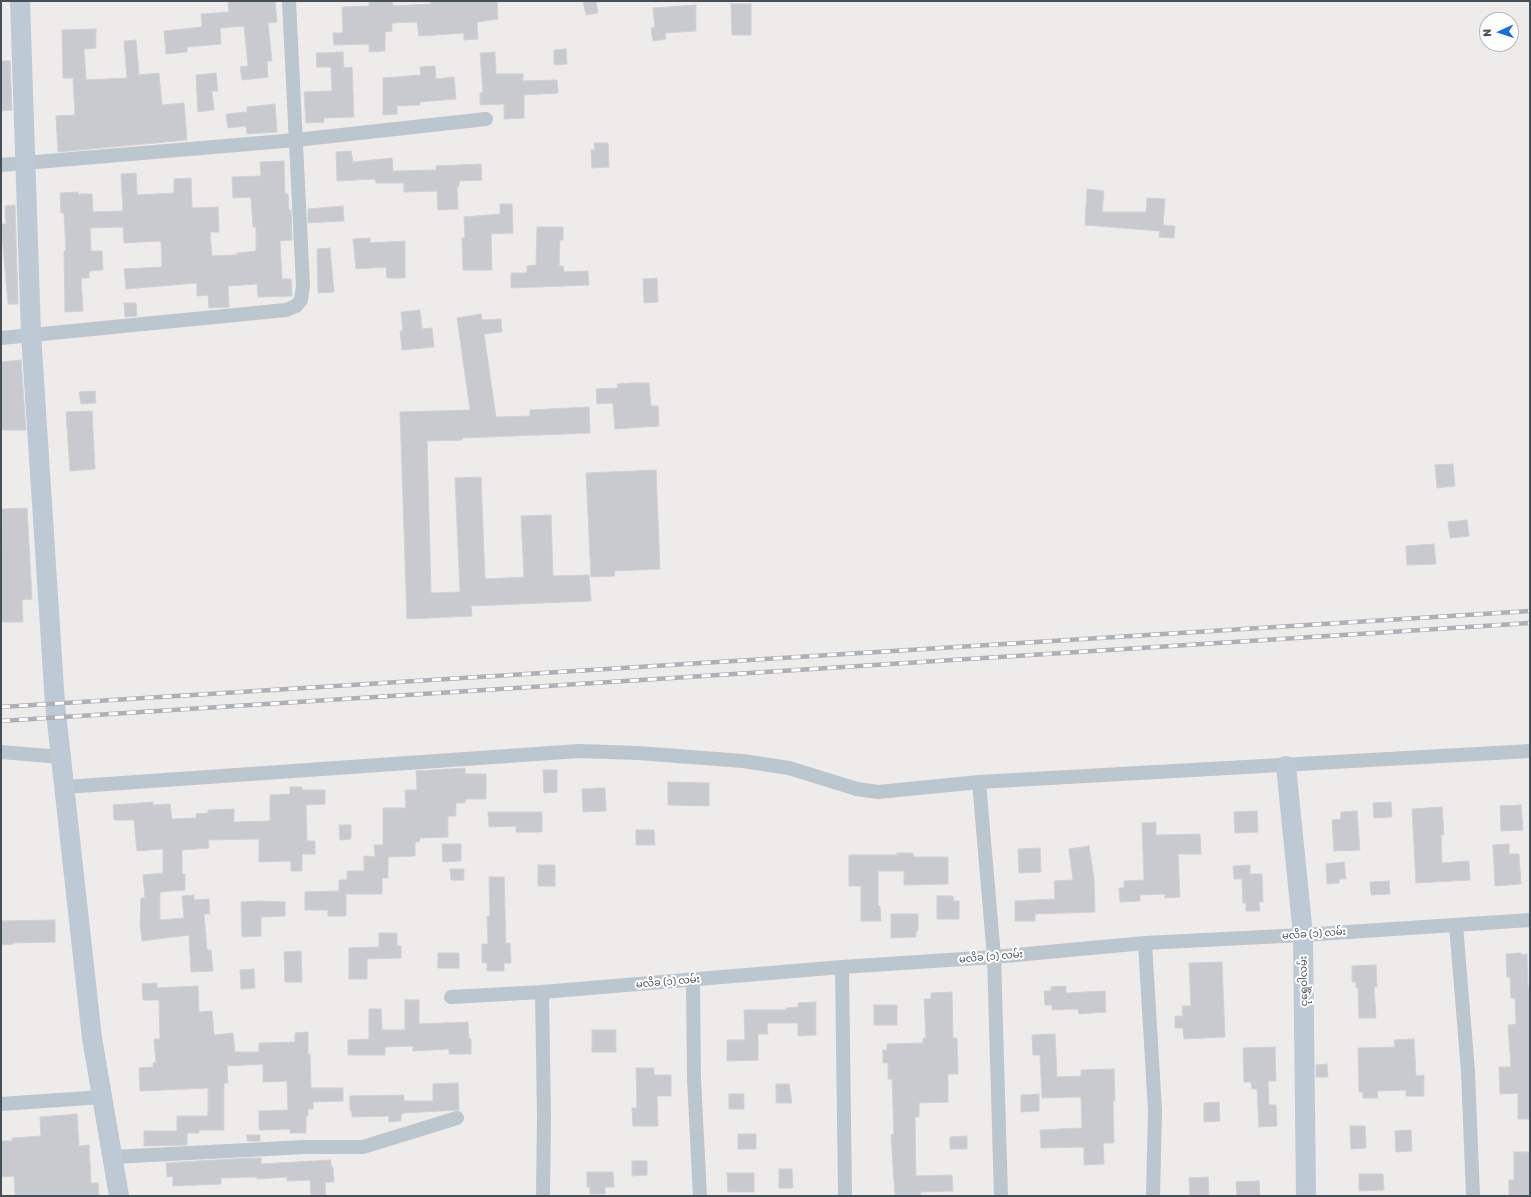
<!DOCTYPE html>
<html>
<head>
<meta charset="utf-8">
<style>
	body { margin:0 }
	#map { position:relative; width:1531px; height:1197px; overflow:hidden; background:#eeebeb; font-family:Rubik,sans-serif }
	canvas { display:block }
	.frame { position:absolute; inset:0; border:2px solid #444f58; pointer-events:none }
	.north { position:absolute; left:1479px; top:12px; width:40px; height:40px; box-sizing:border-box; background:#fff; border:1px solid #b4b9bc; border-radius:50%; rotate:267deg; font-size:11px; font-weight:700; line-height:16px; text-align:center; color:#444f58 }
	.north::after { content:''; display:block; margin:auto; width:14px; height:18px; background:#1b6fd8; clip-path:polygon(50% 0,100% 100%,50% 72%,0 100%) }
</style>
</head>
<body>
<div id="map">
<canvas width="1531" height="1197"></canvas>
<div class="frame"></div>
<div class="north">N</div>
</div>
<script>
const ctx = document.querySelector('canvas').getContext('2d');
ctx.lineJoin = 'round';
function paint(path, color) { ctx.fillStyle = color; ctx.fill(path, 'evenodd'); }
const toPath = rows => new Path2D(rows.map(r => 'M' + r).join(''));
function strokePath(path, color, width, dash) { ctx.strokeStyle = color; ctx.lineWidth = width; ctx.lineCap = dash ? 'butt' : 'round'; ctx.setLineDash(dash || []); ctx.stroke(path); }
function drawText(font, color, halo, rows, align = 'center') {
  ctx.font = font + ' Rubik,"Noto Sans Myanmar",sans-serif'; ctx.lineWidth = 4; ctx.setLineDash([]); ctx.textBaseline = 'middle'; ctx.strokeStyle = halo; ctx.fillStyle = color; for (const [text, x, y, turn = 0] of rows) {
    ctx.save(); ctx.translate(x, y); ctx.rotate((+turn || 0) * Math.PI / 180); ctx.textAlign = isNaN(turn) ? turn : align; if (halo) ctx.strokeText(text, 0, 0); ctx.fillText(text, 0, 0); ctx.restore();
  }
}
const building = toPath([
	[228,1,275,1,277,22,268,23,272,61,267,61,268,77,242,80,240,67,248,66,244,26,220,28,221,44,187,47,187,52,166,54,164,31,202,27,201,14,229,12,228,1],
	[391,1,392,1,393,6,431,4,431,1,497,1,498,19,477,22,478,39,464,40,464,33,419,36,417,22,392,23,392,31,385,32,385,51,369,52,369,44,334,45,333,33,343,33,342,7,369,6,369,2,391,1],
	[583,1,596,1,598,13,586,15,583,1],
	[731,4,751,4,751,35,732,35,731,4],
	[696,5,696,31,665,33,666,39,653,41,651,28,655,27,653,8,696,5],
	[96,29,96,48,84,49,86,80,127,78,124,41,136,40,139,75,159,73,162,105,184,103,187,140,58,152,56,116,75,115,73,78,63,78,62,30,96,29],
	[566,49,567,64,554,65,554,50,566,49],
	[343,52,344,68,352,67,354,117,324,118,324,122,306,123,304,92,332,91,331,67,317,67,316,53,343,52],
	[495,52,496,74,523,74,523,81,557,80,558,93,524,95,524,118,504,119,504,104,480,105,480,93,483,93,480,53,495,52],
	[1,61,10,61,12,110,1,111,1,61],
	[435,66,436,79,454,77,456,99,420,102,420,105,397,106,397,114,383,115,383,78,421,75,420,67,435,66],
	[216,73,218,91,212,91,214,110,198,112,196,75,216,73],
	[275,104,277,132,247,134,246,126,228,128,226,114,247,112,247,107,275,104],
	[594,143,608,143,609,167,592,168,591,150,595,150,594,143],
	[351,151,353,162,392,158,393,171,436,170,436,166,481,164,482,180,459,181,459,186,457,186,458,209,438,210,437,191,404,192,404,183,376,183,375,179,337,181,336,152,351,151],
	[284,161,285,194,288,194,289,210,291,210,292,240,280,241,282,279,291,279,292,296,258,297,257,284,228,286,229,307,209,308,208,295,197,296,197,283,126,289,124,269,162,267,161,241,124,243,123,227,90,228,91,251,102,251,103,270,89,271,89,278,81,278,83,311,65,312,64,251,66,251,64,213,61,213,60,193,78,192,78,194,92,194,93,212,123,211,121,174,136,173,137,195,174,193,174,179,191,178,192,208,218,207,219,232,210,232,212,256,237,255,237,253,256,251,256,227,253,227,251,197,233,198,232,177,261,176,260,162,284,161],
	[1087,189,1104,191,1102,212,1146,212,1147,198,1165,199,1163,225,1175,226,1174,238,1159,237,1160,231,1085,225,1087,189],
	[500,204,512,204,513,233,491,234,492,270,463,270,462,238,465,238,464,217,500,214,500,204],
	[15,205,18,304,8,304,1,224,6,224,5,206,15,205],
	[343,206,344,221,308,223,308,209,343,206],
	[537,227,563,227,563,240,560,240,559,266,563,266,564,272,588,271,589,285,511,288,511,273,527,273,527,266,536,265,537,227],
	[370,238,370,243,405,241,405,278,387,278,386,267,356,269,353,239,370,238],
	[330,248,334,292,318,293,317,249,330,248],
	[657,278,658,302,644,303,643,279,657,278],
	[124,303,136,303,137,316,125,317,124,303],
	[420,310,422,329,432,328,434,347,402,350,400,331,403,331,401,312,420,310],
	[481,314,482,320,501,319,502,332,484,334,496,417,530,416,530,410,589,407,590,433,462,438,462,440,427,441,431,593,460,592,455,478,481,477,485,579,524,577,521,516,551,515,553,576,589,575,591,601,471,606,472,616,407,619,400,412,470,410,457,318,481,314],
	[21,360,26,430,1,430,1,362,21,360],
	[633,383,649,383,651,406,658,406,659,426,615,429,613,403,597,404,596,389,618,388,617,384,633,383],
	[95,391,96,403,81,404,79,392,95,391],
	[92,411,95,469,70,471,66,412,92,411],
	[1453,464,1455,486,1437,488,1435,465,1453,464],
	[656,470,660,569,614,571,615,576,591,577,586,473,656,470],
	[27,508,32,599,22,600,23,622,1,622,2,509,27,508],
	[1467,520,1469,536,1450,538,1448,522,1467,520],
	[1434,544,1436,564,1407,565,1406,546,1434,544],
	[465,768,465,774,486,774,486,799,465,799,465,803,456,803,456,816,448,816,448,837,420,838,419,842,415,842,415,856,388,857,388,878,382,878,382,894,346,894,346,916,328,916,328,910,305,910,305,892,339,891,339,880,347,880,347,871,364,871,364,856,375,857,374,845,383,845,383,808,406,808,405,790,417,790,416,771,465,768],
	[543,770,557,770,557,792,544,793,543,770],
	[668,782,709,783,709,806,668,805,668,782],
	[290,787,302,787,302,790,325,790,325,804,306,805,307,841,315,841,315,854,302,854,302,871,291,871,291,861,259,862,259,839,208,840,209,848,182,850,182,874,185,874,185,890,160,892,160,920,184,918,182,896,194,895,194,900,209,899,210,914,204,914,207,950,211,950,213,971,191,972,189,935,142,941,140,924,141,898,145,898,143,875,163,873,163,849,137,851,134,820,114,820,113,805,153,802,153,805,170,804,172,819,196,818,196,814,208,813,208,810,234,809,234,822,268,821,270,820,270,795,290,794,290,787],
	[599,788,605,788,606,811,583,812,582,789,599,788],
	[1391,802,1392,817,1374,818,1373,803,1391,802],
	[1521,805,1523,830,1501,831,1500,806,1521,805],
	[1442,807,1444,835,1441,835,1442,863,1469,861,1470,880,1416,883,1412,809,1442,807],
	[1257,811,1258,832,1235,833,1234,812,1257,811],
	[1357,811,1360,850,1334,851,1332,820,1341,819,1341,812,1357,811],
	[488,812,542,812,542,832,516,832,516,826,489,827,488,812],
	[1156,822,1156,835,1200,834,1201,854,1178,854,1180,897,1165,898,1165,894,1140,895,1140,901,1120,902,1119,888,1124,888,1124,881,1144,880,1142,823,1156,822],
	[339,825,351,825,351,839,340,840,339,825],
	[636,830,654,830,655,845,636,845,636,830],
	[442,844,461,844,461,861,443,862,442,844],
	[1509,844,1509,854,1519,854,1521,884,1495,886,1493,845,1509,844],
	[1089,846,1094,879,1095,912,1035,914,1035,921,1015,921,1015,901,1055,899,1054,881,1073,880,1069,849,1089,846],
	[1040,848,1041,872,1019,873,1018,849,1040,848],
	[897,853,913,853,913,857,948,857,948,884,904,885,904,871,878,871,878,906,880,906,881,921,861,921,861,886,849,886,849,855,897,855,897,853],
	[1344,862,1346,879,1339,879,1339,883,1327,884,1326,864,1344,862],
	[538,865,555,865,555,886,538,886,538,865],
	[1250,865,1250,874,1262,874,1263,902,1259,902,1260,911,1246,911,1246,903,1243,903,1242,879,1234,879,1233,866,1250,865],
	[450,869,464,869,464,880,451,880,450,869],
	[489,877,504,877,506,944,510,943,511,963,504,963,504,971,487,971,487,963,482,963,482,944,488,944,487,916,490,916,489,877],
	[1389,881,1390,894,1371,895,1370,882,1389,881],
	[937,896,953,896,954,901,959,901,959,919,937,919,937,896],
	[261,901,285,902,285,916,261,917,261,936,242,937,241,902,261,901],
	[891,914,918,914,918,931,916,931,916,937,891,938,891,914],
	[55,920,55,942,13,943,13,944,1,945,1,921,55,920],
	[379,933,397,933,397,946,401,946,401,958,367,959,367,979,349,979,349,948,379,947,379,933],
	[301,951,302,982,285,982,284,952,301,951],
	[438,953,459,953,459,968,438,968,438,953],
	[1521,953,1521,955,1527,954,1528,987,1530,987,1530,1119,1518,1119,1518,1093,1500,1094,1499,1067,1511,1067,1508,1025,1516,1024,1515,998,1511,998,1510,977,1507,977,1506,954,1521,953],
	[1222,962,1225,1037,1184,1039,1183,1028,1175,1028,1175,1016,1183,1016,1182,1006,1191,1006,1189,963,1222,962],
	[1376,965,1377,987,1374,987,1376,1018,1359,1018,1358,988,1356,988,1356,982,1352,982,1352,966,1376,965],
	[254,969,255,988,241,989,240,970,254,969],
	[157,983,157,988,198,986,199,1012,212,1011,214,1035,233,1033,235,1052,259,1052,259,1043,295,1042,295,1033,308,1032,308,1055,310,1054,311,1088,343,1088,343,1101,313,1102,313,1109,308,1109,308,1116,306,1116,306,1133,290,1133,290,1129,259,1130,259,1111,288,1110,287,1081,263,1082,263,1064,227,1066,228,1083,224,1083,224,1130,199,1130,199,1133,187,1133,187,1145,144,1146,144,1131,177,1131,177,1116,208,1116,208,1088,140,1091,139,1068,153,1067,153,1063,156,1063,154,1039,160,1039,159,1000,143,1000,142,984,157,983],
	[1066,986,1066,993,1105,991,1106,1012,1079,1014,1078,1009,1052,1010,1052,1005,1045,1005,1044,991,1051,991,1051,987,1066,986],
	[952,992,953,1038,957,1038,958,1074,948,1074,948,1102,919,1103,919,1117,915,1117,916,1176,952,1175,953,1191,920,1192,921,1196,895,1196,891,1135,894,1134,892,1079,888,1079,888,1063,883,1063,883,1050,887,1050,887,1044,923,1043,923,1038,926,1038,924,999,931,999,931,993,952,992],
	[405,1000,419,1000,419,1024,468,1022,469,1039,471,1039,471,1054,449,1054,449,1049,413,1051,413,1046,385,1047,385,1055,348,1055,348,1040,369,1039,369,1009,381,1009,382,1030,405,1030,405,1000],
	[816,1002,816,1035,798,1036,798,1023,767,1023,768,1034,758,1034,758,1060,727,1061,727,1040,745,1040,744,1010,786,1010,786,1008,798,1007,798,1003,816,1002],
	[874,1005,897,1005,897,1025,874,1025,874,1005],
	[592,1030,616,1030,616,1052,592,1052,592,1030],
	[1055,1034,1057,1077,1081,1076,1081,1070,1114,1069,1115,1101,1113,1101,1114,1143,1103,1143,1104,1164,1084,1165,1084,1147,1041,1148,1040,1130,1082,1128,1081,1097,1042,1098,1040,1055,1033,1055,1032,1035,1055,1034],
	[1414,1039,1416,1076,1424,1075,1424,1096,1406,1096,1406,1090,1377,1091,1378,1098,1363,1098,1363,1092,1359,1092,1358,1048,1395,1047,1394,1040,1414,1039],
	[1275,1047,1276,1081,1268,1081,1269,1105,1276,1105,1277,1126,1259,1127,1257,1089,1252,1089,1251,1082,1244,1082,1243,1048,1275,1047],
	[1327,1064,1328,1077,1316,1077,1316,1065,1327,1064],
	[636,1068,654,1068,654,1075,671,1075,671,1096,657,1096,658,1126,633,1126,632,1108,637,1108,636,1068],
	[458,1083,459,1110,404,1113,401,1115,401,1121,389,1122,389,1116,352,1117,352,1111,350,1111,350,1096,404,1095,404,1101,433,1101,433,1084,458,1083],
	[776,1084,789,1084,792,1103,776,1103,776,1084],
	[729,1094,744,1094,744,1109,729,1109,729,1094],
	[1039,1094,1039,1111,1021,1112,1021,1095,1039,1094],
	[1219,1102,1220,1121,1204,1122,1204,1103,1219,1102],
	[77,1114,79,1146,89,1145,91,1183,98,1183,99,1196,15,1196,14,1176,1,1177,1,1141,12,1141,12,1138,41,1136,40,1117,77,1114],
	[1350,1126,1365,1126,1366,1148,1351,1149,1350,1126],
	[1411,1130,1412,1151,1396,1152,1395,1131,1411,1130],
	[738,1134,756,1134,756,1149,738,1149,738,1134],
	[247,1135,260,1135,260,1141,247,1141,247,1135],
	[967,1136,967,1149,950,1149,950,1137,967,1136],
	[1514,1152,1530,1152,1530,1196,1509,1196,1509,1180,1514,1180,1514,1152],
	[248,1158,261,1158,261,1164,331,1160,331,1166,333,1167,334,1182,325,1182,326,1196,311,1196,310,1180,287,1181,287,1177,257,1179,257,1177,221,1178,221,1184,173,1186,173,1176,167,1177,166,1163,248,1158],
	[632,1161,647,1161,647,1175,632,1176,632,1161],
	[779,1169,792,1169,793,1188,779,1188,779,1169],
	[587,1172,613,1172,614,1187,605,1187,605,1194,590,1194,590,1187,587,1187,587,1172],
	[727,1173,754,1173,754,1192,728,1192,727,1173],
	[1359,1174,1383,1174,1384,1190,1359,1191,1359,1174],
	[1208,1177,1209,1196,1190,1196,1189,1178,1208,1177],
	[1259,1181,1260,1196,1237,1196,1236,1182,1259,1181]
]);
const street = toPath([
	[1,165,296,140,486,119],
	[1,338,286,310,296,306,301,300,303,286,289,1],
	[1,752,61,757],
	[979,782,994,957,1001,1196],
	[65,787,579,751,638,753,743,761,789,768,857,789,878,792,979,782,1530,751],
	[1456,925,1468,1072,1473,1196],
	[1145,943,1155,1110,1153,1196],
	[842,967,845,1196],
	[693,980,694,1079,700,1196],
	[542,992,544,1116,543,1196],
	[451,997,542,992,842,967,994,957,1145,943,1303,935,1530,920],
	[1,1104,102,1097],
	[112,1157,305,1147,363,1147,457,1118]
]);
const secondary = toPath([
	[20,1,31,334,55,704,92,1038,119,1196],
	[1286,766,1303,935,1306,1196]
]);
const rail = toPath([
	[1,707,1530,611],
	[1,721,1530,623]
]);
const streetNames = [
	["မလိခ (၁) လမ်း",1314,934,-4],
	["မလိခ (၁) လမ်း",991,957,-5],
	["ငုရွှေဝါလမ်း",1304,981,-91],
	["မလိခ (၁) လမ်း",668,982,-5]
];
paint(building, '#c8cad0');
strokePath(building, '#cfd1d7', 1);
strokePath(street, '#bcc6ce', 14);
strokePath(secondary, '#bdc9d5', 20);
strokePath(rail, '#adb1b6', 4.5);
strokePath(rail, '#fff', 3, [9]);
drawText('10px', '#444f58', '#fff', streetNames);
</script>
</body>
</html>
